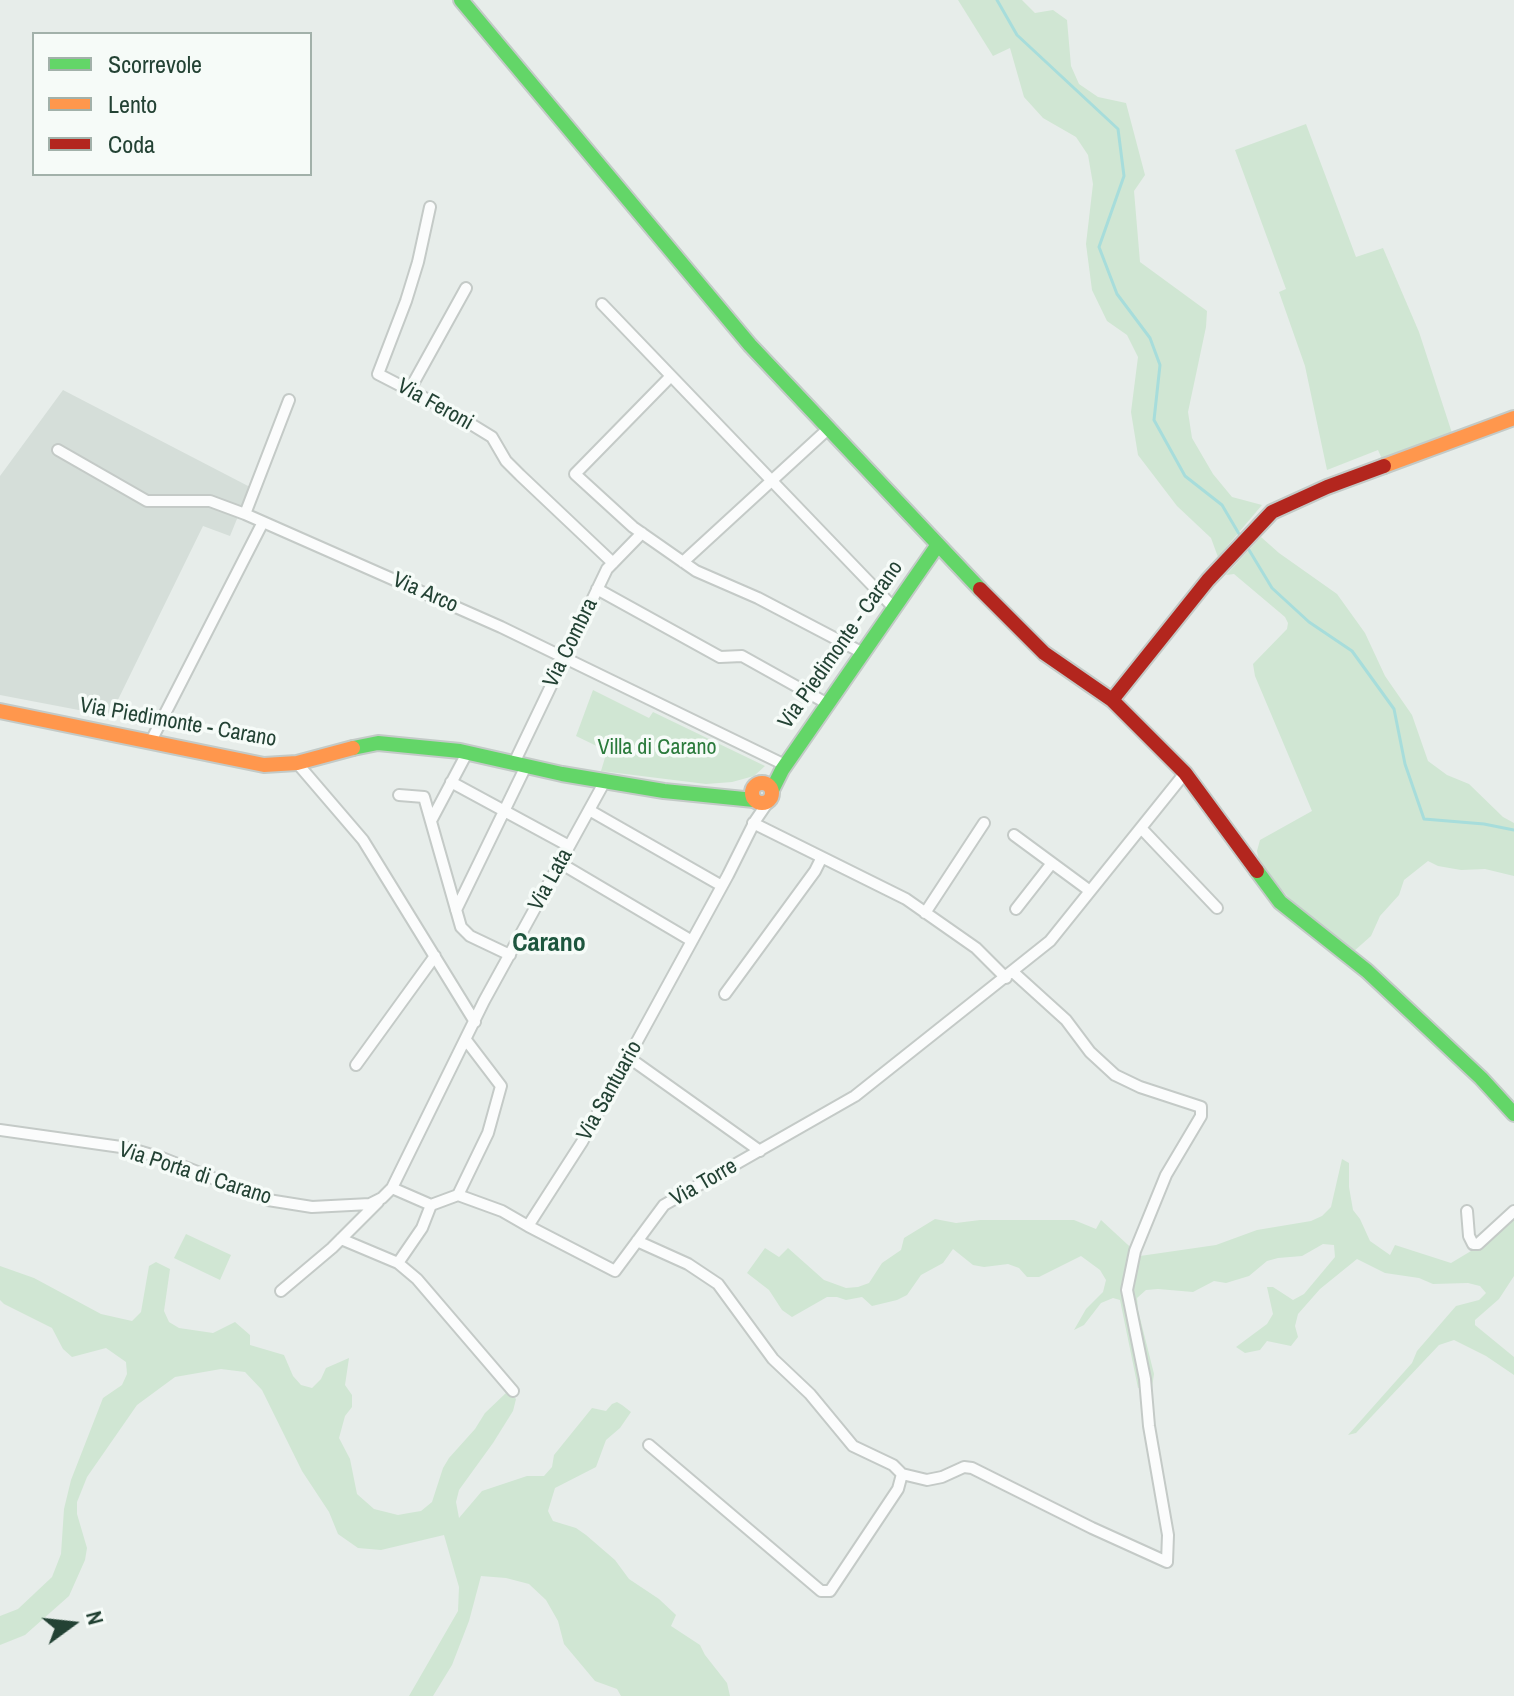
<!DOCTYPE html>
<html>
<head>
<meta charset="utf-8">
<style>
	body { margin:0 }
	#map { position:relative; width:1514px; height:1696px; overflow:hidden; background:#e7edea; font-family:"Archivo Narrow",sans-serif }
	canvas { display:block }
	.legend { position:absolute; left:32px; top:32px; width:280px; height:144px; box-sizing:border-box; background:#f6fbf8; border:2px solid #a2b1aa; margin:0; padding:10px 14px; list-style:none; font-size:24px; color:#234234 }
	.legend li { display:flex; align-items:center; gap:16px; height:40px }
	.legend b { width:40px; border:2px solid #a2b1aa }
	.north { position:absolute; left:32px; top:1584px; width:80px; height:80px; -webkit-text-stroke:6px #f6fbf8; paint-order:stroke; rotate:75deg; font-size:22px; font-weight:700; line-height:32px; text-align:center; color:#234234 }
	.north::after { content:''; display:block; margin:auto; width:28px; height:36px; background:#234234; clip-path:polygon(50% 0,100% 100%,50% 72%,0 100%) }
</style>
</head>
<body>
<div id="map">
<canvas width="1514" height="1696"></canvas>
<ul class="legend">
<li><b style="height:10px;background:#63d668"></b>Scorrevole</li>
<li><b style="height:10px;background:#ff974d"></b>Lento</li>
<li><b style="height:10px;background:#b3261e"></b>Coda</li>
</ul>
<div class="north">N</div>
</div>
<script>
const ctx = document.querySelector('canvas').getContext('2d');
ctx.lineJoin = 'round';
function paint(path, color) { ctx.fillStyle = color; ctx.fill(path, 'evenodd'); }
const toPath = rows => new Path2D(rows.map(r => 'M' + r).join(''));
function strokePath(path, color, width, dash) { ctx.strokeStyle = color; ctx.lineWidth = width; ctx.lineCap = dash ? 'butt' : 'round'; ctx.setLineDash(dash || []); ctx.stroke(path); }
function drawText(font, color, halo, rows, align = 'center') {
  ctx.font = font + ' "Archivo Narrow",sans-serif'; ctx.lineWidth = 7; ctx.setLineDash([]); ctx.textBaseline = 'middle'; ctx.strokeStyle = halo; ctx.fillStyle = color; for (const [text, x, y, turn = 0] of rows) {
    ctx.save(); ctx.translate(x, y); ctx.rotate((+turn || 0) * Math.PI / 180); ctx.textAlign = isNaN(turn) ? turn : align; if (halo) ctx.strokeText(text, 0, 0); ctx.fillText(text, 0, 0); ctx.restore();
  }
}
const built = toPath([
	[63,390,250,487,230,536,203,526,110,716,0,695,0,476]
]);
const green = toPath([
	[958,0,1022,0,1035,13,1053,10,1067,20,1071,66,1079,84,1098,97,1126,103,1145,175,1134,191,1140,262,1207,311,1206,327,1188,412,1192,438,1213,474,1232,497,1262,505,1218,557,1211,538,1177,506,1138,455,1131,412,1138,357,1127,335,1107,321,1092,290,1086,244,1093,184,1088,155,1076,137,1043,118,1024,97,1010,48,993,56],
	[1306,124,1356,257,1383,248,1419,332,1452,433,1382,459,1378,450,1327,470,1305,366,1279,292,1286,289,1235,150],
	[1261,537,1279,553,1337,594,1365,633,1385,676,1412,715,1428,761,1447,775,1469,784,1503,817,1514,823,1514,876,1485,869,1461,870,1438,866,1428,861,1404,880,1399,895,1380,916,1371,936,1353,952,1306,916,1260,866,1257,851,1260,840,1312,811,1255,676,1253,664,1287,629,1288,623,1285,617,1234,574,1226,575],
	[593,690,649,718,653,712,765,766,754,776,732,782,706,784,601,771,607,751,576,736],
	[1342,1159,1349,1163,1349,1187,1353,1210,1360,1219,1370,1241,1390,1255,1395,1245,1451,1263,1476,1248,1514,1216,1514,1276,1499,1299,1475,1320,1475,1325,1514,1357,1514,1375,1486,1356,1454,1340,1439,1345,1356,1433,1348,1435,1412,1363,1417,1351,1456,1306,1479,1300,1486,1293,1480,1286,1468,1283,1433,1284,1419,1278,1385,1273,1357,1259,1320,1289,1298,1314,1295,1326,1298,1337,1291,1346,1267,1341,1260,1350,1245,1353,1236,1347,1267,1324,1273,1314,1267,1287,1273,1287,1293,1300,1304,1294,1335,1257,1334,1245,1323,1244,1302,1256,1278,1258,1267,1261,1249,1276,1226,1283,1214,1281,1193,1292,1158,1289,1146,1290,1137,1298,1138,1310,1154,1374,1152,1387,1138,1388,1120,1300,1113,1298,1101,1303,1084,1325,1074,1330,1086,1309,1103,1292,1106,1280,1100,1270,1081,1256,1039,1277,1027,1277,1019,1268,1008,1264,984,1267,973,1265,953,1249,943,1263,921,1275,907,1295,897,1300,872,1306,862,1297,846,1300,837,1297,827,1297,792,1317,782,1310,769,1290,747,1273,765,1248,779,1257,788,1248,824,1280,846,1288,858,1287,869,1283,882,1263,901,1250,904,1238,935,1219,956,1223,980,1220,1074,1220,1096,1229,1101,1220,1140,1256,1216,1245,1257,1230,1311,1221,1322,1216,1331,1207],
	[186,1234,231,1255,220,1280,174,1258],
	[156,1262,170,1269,164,1311,169,1322,179,1328,213,1333,235,1322,250,1335,250,1345,284,1355,293,1376,301,1385,312,1388,321,1379,326,1368,349,1358,345,1385,352,1395,352,1407,345,1416,339,1438,350,1459,357,1494,374,1509,398,1515,409,1513,421,1511,432,1502,443,1468,449,1458,475,1429,485,1413,508,1391,516,1399,513,1411,493,1443,459,1490,456,1502,459,1518,482,1491,527,1476,544,1476,552,1467,554,1455,592,1408,606,1411,612,1404,617,1402,622,1405,631,1412,620,1428,606,1440,596,1467,555,1488,548,1511,553,1521,576,1528,586,1535,615,1560,629,1579,659,1599,676,1615,671,1626,700,1645,705,1655,727,1683,730,1696,621,1696,617,1689,595,1681,564,1644,558,1621,546,1600,529,1584,506,1578,481,1576,469,1621,452,1665,433,1696,409,1696,458,1611,459,1587,444,1535,381,1550,358,1548,338,1534,329,1512,302,1471,262,1390,245,1372,221,1369,175,1377,137,1405,87,1477,77,1502,77,1514,87,1548,85,1560,69,1596,25,1635,0,1645,0,1616,18,1609,52,1577,61,1554,64,1509,71,1480,103,1398,122,1385,127,1374,126,1362,106,1348,72,1357,63,1349,52,1328,4,1304,0,1300,0,1266,34,1278,101,1314,132,1321,141,1312,149,1266]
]);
const stream = toPath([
	[997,0,1017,35,1118,129,1124,176,1099,247,1117,294,1150,338,1160,365,1154,420,1185,476,1222,505,1242,539],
	[1246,545,1272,588,1309,622,1352,651,1394,709,1405,764,1424,819,1484,824,1514,830]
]);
const street = toPath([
	[430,207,418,262,406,301,378,374,448,410,492,437,506,461,520,475,613,563],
	[602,304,894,608],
	[671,376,575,474,633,527,696,571,758,598,863,653],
	[409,391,466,288],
	[58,450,147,501,210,501,245,514,501,627,785,765],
	[245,514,289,400],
	[683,562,828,429],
	[597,589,720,657,742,656,828,704],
	[151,741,263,522],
	[297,763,363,840,475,1022],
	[514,763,607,569,642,533],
	[451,782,569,846],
	[399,795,424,797,461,927,470,936,510,955],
	[589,810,722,886],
	[432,819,467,753],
	[753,823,906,899,976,948,1006,978],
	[1141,828,1217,908],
	[1014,835,1090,891],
	[560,863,692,941],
	[1016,909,1052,863],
	[456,910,526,766],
	[925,913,984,823],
	[725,994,815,871,821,859],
	[628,1057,760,1151],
	[356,1065,435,956],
	[0,1130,128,1148,162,1158,268,1200,312,1207,370,1204,382,1198,392,1188,484,1001,605,781],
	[392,1188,431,1205,458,1195,502,1211,528,1226,582,1142,728,875,755,821,768,802],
	[458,1195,488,1133,501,1086,466,1040],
	[1467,1211,1469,1236,1473,1244,1478,1244,1514,1211],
	[528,1226,615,1271,664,1205,855,1096,1050,941,1185,773],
	[341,1239,398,1263,417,1279,513,1391],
	[637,1241,688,1264,718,1284,773,1359,810,1394,853,1446,893,1465,902,1474],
	[398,1263,422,1228,431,1205],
	[281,1291,332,1248,378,1202],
	[649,1445,821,1591,830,1591,898,1489,902,1474,927,1480,942,1477,964,1467,972,1468,1092,1528,1167,1562,1168,1535,1149,1426,1145,1379,1127,1290,1135,1251,1166,1175,1201,1116,1201,1107,1140,1087,1115,1075,1090,1052,1066,1020,1013,972]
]);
const fast = toPath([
	[461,0,750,345,980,589],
	[353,748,378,743,460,751,562,774,664,791,754,800],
	[772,790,782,770,937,546],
	[1257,871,1280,902,1367,971,1481,1078,1514,1114]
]);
const slow = toPath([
	[1384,466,1514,418],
	[0,711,264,765,297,763,353,748],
	'752 793a10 10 0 1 1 20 0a10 10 0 1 1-20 0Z'
]);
const jam = toPath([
	[980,589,1044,653,1112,700,1185,773,1257,871],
	[1112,700,1208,580,1272,512,1327,487,1384,466]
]);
const streetNames = [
	["Via Feroni",435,405,29],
	["Via Arco",425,593,24],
	["Via Combra",571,643,-64],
	["Via Piedimonte - Carano",841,645,-55],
	["Via Piedimonte - Carano",178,723,10],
	["Via Lata",551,880,-61],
	["Via Santuario",610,1091,-61],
	["Via Porta di Carano",195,1174,18],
	["Via Torre",704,1183,-30]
];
const parkNames = [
	["Villa di Carano",657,748]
];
const quarterNames = [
	["Carano",549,944]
];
paint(built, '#d5ded9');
paint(green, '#d0e6d3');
strokePath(stream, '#a7dddb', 3);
strokePath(street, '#c4cac7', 14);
strokePath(fast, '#c3cac7', 18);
strokePath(slow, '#c3cac7', 18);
strokePath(jam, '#c3cac7', 18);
strokePath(street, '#fbfcfc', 10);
strokePath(fast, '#63d668', 14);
strokePath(slow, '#ff974d', 14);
strokePath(jam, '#b3261e', 14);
drawText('22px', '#234234', '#f6fbf8', streetNames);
drawText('22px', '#2b7b3c', '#f6fbf8', parkNames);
drawText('bold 26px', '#1d563e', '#f6fbf8', quarterNames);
</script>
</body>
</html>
